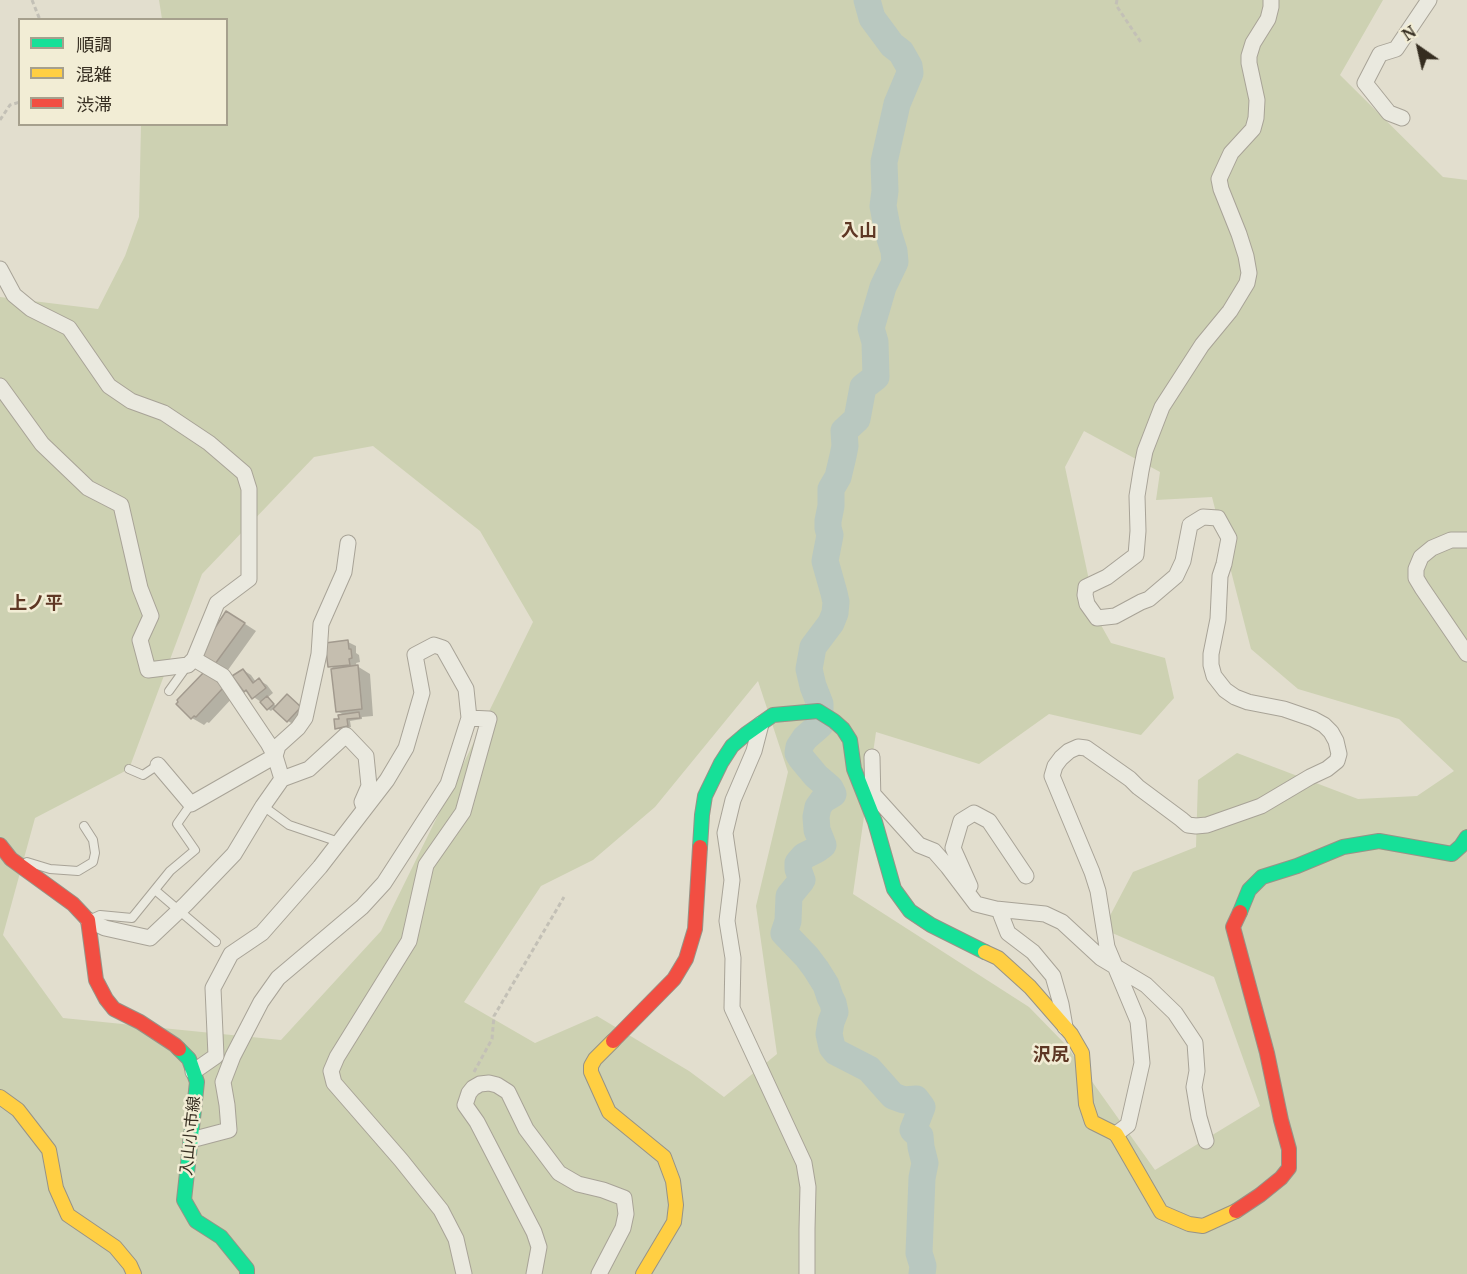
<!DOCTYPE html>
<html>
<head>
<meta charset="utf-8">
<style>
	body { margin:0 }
	#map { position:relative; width:1467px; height:1274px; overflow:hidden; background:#e2dece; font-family:"Noto Serif","Noto Sans JP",serif }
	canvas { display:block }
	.legend { position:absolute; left:18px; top:18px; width:210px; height:108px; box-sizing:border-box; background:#f2edd5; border:2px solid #a6a08d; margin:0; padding:8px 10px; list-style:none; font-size:18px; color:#352d20 }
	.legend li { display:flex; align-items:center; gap:12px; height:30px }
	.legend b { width:30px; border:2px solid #a6a08d }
	.north { position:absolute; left:1389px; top:18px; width:60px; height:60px; -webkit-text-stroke:4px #f2edd5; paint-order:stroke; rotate:326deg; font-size:16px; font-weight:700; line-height:24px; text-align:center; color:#352d20 }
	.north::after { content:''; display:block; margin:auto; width:21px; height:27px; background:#352d20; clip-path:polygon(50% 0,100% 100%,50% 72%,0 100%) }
</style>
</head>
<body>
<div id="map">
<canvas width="1467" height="1274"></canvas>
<ul class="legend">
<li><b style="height:8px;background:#16e098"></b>順調</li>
<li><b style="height:8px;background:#ffcf43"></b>混雑</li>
<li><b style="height:8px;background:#f24e42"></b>渋滞</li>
</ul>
<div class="north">N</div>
</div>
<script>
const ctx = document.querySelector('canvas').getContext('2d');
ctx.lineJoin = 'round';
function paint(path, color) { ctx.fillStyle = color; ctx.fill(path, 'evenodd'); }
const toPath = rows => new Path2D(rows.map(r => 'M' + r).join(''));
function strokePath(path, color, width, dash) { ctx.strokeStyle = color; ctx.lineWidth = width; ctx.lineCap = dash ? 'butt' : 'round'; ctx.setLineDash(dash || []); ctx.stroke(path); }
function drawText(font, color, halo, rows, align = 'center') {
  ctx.font = font + ' "Noto Serif","Noto Sans JP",serif'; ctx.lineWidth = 5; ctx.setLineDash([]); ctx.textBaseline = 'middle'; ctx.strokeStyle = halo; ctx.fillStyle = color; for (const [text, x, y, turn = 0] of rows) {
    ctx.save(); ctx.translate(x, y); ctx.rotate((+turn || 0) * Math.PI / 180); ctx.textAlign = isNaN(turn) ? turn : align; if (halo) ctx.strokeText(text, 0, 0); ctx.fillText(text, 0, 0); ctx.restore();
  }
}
const green = toPath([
	[159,0,1383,0,1340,75,1443,177,1467,180,1467,1274,0,1274,0,297,98,309,125,256,139,217,141,125,226,124,226,20,162,19],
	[1084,431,1160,472,1156,500,1212,497,1251,649,1298,689,1399,719,1454,771,1417,796,1358,799,1237,753,1198,780,1196,847,1133,872,1103,929,1214,977,1260,1106,1155,1170,1066,1045,1029,1007,853,894,876,732,979,764,1049,714,1141,735,1174,698,1165,658,1111,643,1097,618,1065,467],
	[373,446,480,531,533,622,381,931,281,1040,63,1018,3,935,35,818,129,769,202,574,314,457],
	[758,681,788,772,756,906,777,1054,724,1097,689,1071,597,1016,535,1043,464,1002,541,886,593,860,655,807]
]);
const shadow = toPath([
	[239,620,256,631,228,670,215,663],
	[348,642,356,646,356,653,359,655,360,662,356,663,357,666,370,674,373,716,362,717,362,719,350,721,351,727,340,730,337,728,340,720,344,715,337,711,336,670,330,666],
	[243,670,251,675,256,682,259,680,267,685,273,693,267,698,277,707,287,696,295,701,308,713,296,726,288,721,274,708,271,711,268,709,261,702,245,691],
	[218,680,235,695,209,723,207,722,204,725,192,718]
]);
const river = toPath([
	[867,0,872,18,892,45,901,52,909,66,910,73,897,104,884,162,885,191,883,206,888,232,894,251,895,262,883,287,871,328,875,342,876,377,863,387,857,419,844,431,845,446,843,456,838,477,831,489,831,506,828,521,828,528,830,535,825,561,834,593,836,602,835,613,831,623,813,647,809,669,813,686,820,704,820,725,805,738,799,747,798,753,801,758,816,776,830,788,833,794,823,800,818,807,816,817,817,830,823,845,816,850,804,856,798,863,798,869,802,880,789,896,788,921,784,933,807,957,816,969,826,985,830,997,833,1003,835,1012,831,1022,829,1034,832,1047,836,1052,869,1069,893,1096,904,1100,916,1099,922,1107,913,1130,920,1136,921,1147,925,1163,922,1178,919,1253,923,1266,922,1274]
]);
const building = toPath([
	[226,611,245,623,215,664,200,654,205,643,226,611],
	[348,640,349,649,351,649,352,658,349,659,350,665,328,667,325,643,348,640],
	[358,665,362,709,336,712,331,669,358,665],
	[243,669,253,683,259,678,266,688,252,699,246,690,244,692,232,676,243,669],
	[205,671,224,687,196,717,194,716,191,719,176,704,178,702,177,700,205,671],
	[287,694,301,707,287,722,273,709,287,694],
	[267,696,274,704,267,710,260,702,267,696],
	[359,712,360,718,347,719,348,726,335,729,334,719,339,719,338,715,359,712]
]);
const path = toPath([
	[32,0,40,20],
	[1117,0,1116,5,1142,44],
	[0,120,10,105,20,102],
	[474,1072,492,1039,494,1016,564,897]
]);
const lane = toPath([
	[169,691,187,666],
	[129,769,143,775,158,765],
	[263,806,289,825,339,842],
	[27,862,50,869,78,871,93,862,95,853,93,840,84,826],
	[155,890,216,942],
	[89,920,100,915,132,918,170,871,195,850,177,824,191,804]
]);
const street = toPath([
	[1402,118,1389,113,1365,83,1380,54,1396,49,1429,0],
	[0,269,14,295,31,309,69,328,109,386,131,401,164,413,209,443,244,473,249,489,249,579,217,603,194,659,223,676,268,743,275,756,282,779,263,806,234,854,186,904,150,938,105,928,88,920],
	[0,386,42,444,88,488,121,505,140,588,151,616,140,640,148,670,188,665,194,659],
	[1467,540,1451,540,1432,548,1421,557,1416,569,1416,578,1422,588,1467,654],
	[761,724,754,751,733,800,725,833,732,880,727,921,733,958,732,1008,804,1163,808,1187,807,1229,807,1274],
	[872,757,873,802],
	[158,765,191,804,275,756,278,746,298,728,305,718,319,654,321,624,344,572,348,543],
	[282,779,309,769,346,735,366,756,369,786,362,802,363,805],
	[872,793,919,845,934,851,948,867,976,904,996,909,1045,914,1062,922,1101,958,1146,985,1175,1013,1195,1043,1197,1071,1194,1087,1199,1117,1206,1141],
	[970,886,953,848,961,821,974,813,989,821,1026,876],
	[999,910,1008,933,1033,952,1053,976,1061,1004,1065,1027],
	[1116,1134,1128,1125,1142,1063,1138,1021,1107,947,1098,891,1092,872,1052,776,1055,766,1061,758,1069,751,1078,747,1086,748,1130,779,1138,787,1181,819,1188,825,1196,826,1207,825,1261,806,1310,777,1327,769,1337,761,1339,754,1336,741,1331,732,1324,725,1313,719,1284,709,1248,702,1235,697,1225,690,1214,676,1211,665,1211,654,1218,619,1220,576,1224,564,1229,538,1218,518,1203,517,1190,525,1183,561,1176,576,1149,599,1141,602,1115,616,1097,618,1087,604,1085,595,1086,587,1107,577,1136,555,1138,531,1137,496,1141,471,1145,451,1162,407,1202,345,1230,311,1247,283,1249,273,1246,256,1239,234,1221,189,1219,179,1231,153,1253,129,1256,118,1257,100,1249,63,1249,56,1253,43,1268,19,1271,7,1271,0],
	[191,1140,229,1130,227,1105,223,1082,233,1056,261,1002,278,978,362,907,384,883,448,784,469,718,466,689,443,648,434,645,415,655,422,693,406,748,387,780,320,867,262,933,231,954,213,988,216,1056,193,1072],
	[464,1274,456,1239,441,1210,401,1160,334,1083,331,1071,337,1057,409,941,426,865,463,812,489,719,469,718],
	[534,1274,539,1247,534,1232,477,1122,465,1105,469,1093,473,1088,480,1084,489,1083,497,1085,508,1092,526,1129,559,1173,578,1184,603,1190,624,1198,626,1214,623,1228,599,1274]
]);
const fast = toPath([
	[700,847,702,815,705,796,721,763,732,746,746,734,773,715,818,711,834,721,843,729,850,740,854,769,875,822,894,889,910,911,931,925,985,952],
	[1240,912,1249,890,1262,877,1297,866,1343,847,1379,841,1452,854,1461,846,1467,837],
	[179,1049,189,1059,197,1082,184,1200,196,1221,221,1237,247,1269,247,1274]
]);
const slow = toPath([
	[985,952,998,958,1030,987,1071,1034,1082,1053,1086,1104,1092,1122,1116,1134,1161,1212,1189,1224,1203,1226,1236,1211],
	[613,1041,595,1059,591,1066,591,1072,609,1112,664,1157,673,1181,676,1205,674,1222,643,1274],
	[0,1097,18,1110,49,1150,56,1188,68,1215,115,1247,130,1265,134,1274]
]);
const jam = toPath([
	[0,845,11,859,73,904,88,920,96,980,106,999,114,1009,140,1022,175,1045,179,1049],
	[613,1041,674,979,686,959,695,929,700,847],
	[1236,1211,1260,1195,1281,1178,1289,1168,1289,1149,1281,1120,1267,1053,1233,927,1240,912]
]);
const streetNames = [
	["入山小市線",191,1136,-84]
];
const neighbourhoodNames = [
	["入山",859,232],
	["上ノ平",36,604],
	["沢尻",1051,1056]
];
paint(green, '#cdd1b2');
paint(shadow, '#0003');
strokePath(river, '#b9c8c0', 27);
paint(building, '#c5beaf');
strokePath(building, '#a29a8e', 1.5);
strokePath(lane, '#a8a397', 10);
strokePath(street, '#a8a397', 17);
strokePath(fast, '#979387', 16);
strokePath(slow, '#979387', 16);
strokePath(jam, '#979387', 16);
strokePath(path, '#c3c0b6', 3, [4.5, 3]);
strokePath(lane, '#eae9df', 8);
strokePath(street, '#eae9df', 15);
strokePath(fast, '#16e098', 14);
strokePath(slow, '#ffcf43', 14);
strokePath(jam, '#f24e42', 14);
drawText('16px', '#352d20', '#f2edd5', streetNames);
drawText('bold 18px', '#5e3724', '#f2edd5', neighbourhoodNames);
</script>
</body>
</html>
